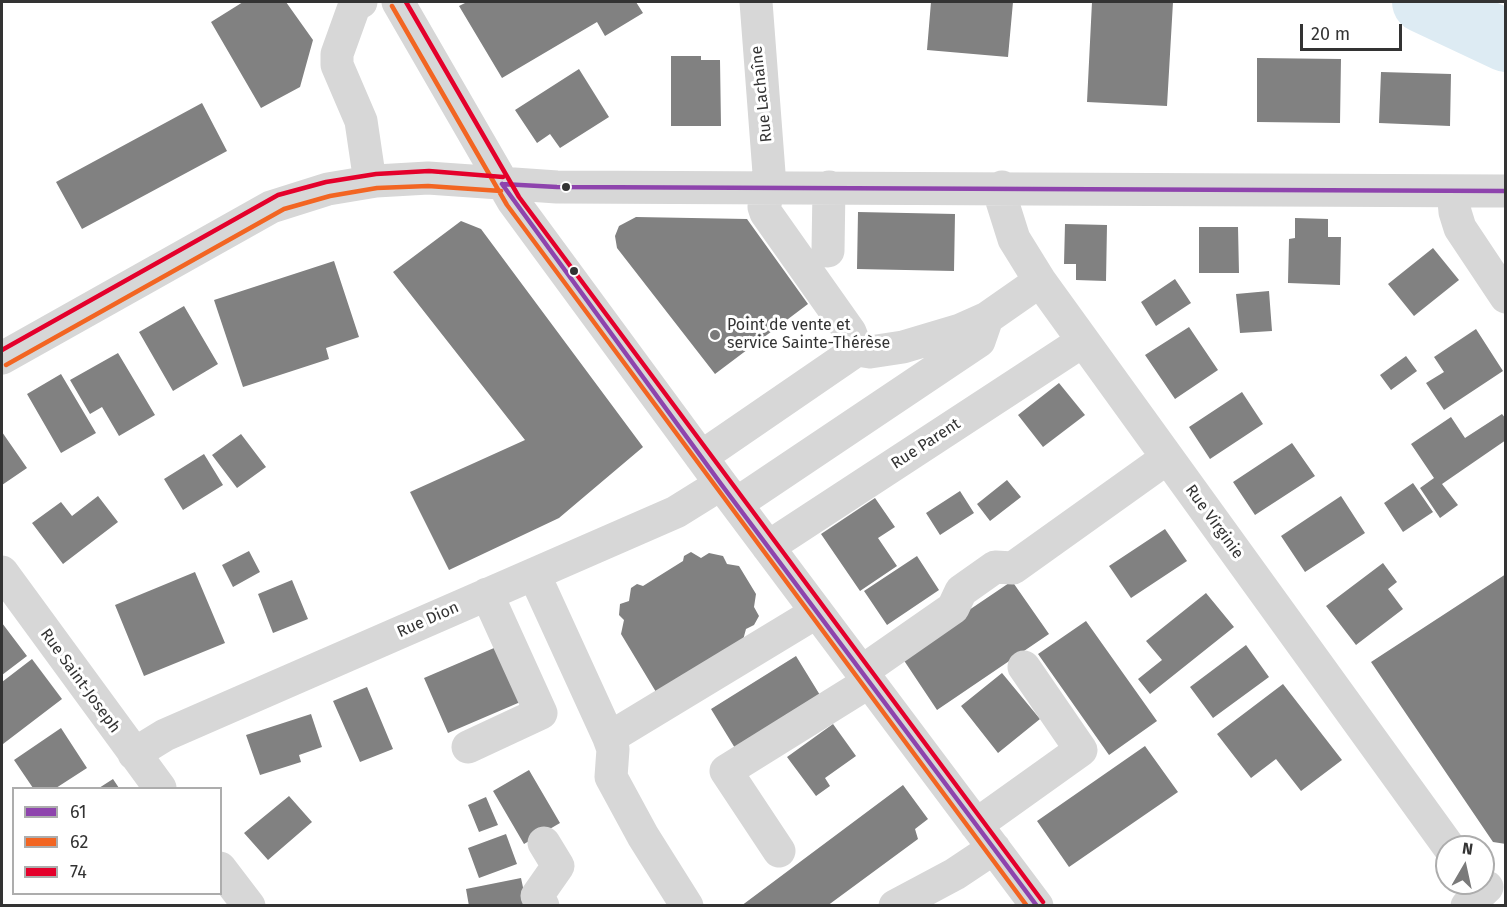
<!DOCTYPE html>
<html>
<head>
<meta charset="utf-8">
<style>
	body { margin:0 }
	#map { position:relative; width:1507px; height:907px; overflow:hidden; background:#fff; font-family:"Fira Sans",sans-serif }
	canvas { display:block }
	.frame { position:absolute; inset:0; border:3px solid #333; pointer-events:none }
	.legend { position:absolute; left:12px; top:787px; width:210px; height:108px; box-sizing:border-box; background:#fff; border:2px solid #adadad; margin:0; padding:8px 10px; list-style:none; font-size:18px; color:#333 }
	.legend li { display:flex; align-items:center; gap:12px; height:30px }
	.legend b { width:30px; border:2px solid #adadad }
	.north { position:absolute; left:1435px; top:835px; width:60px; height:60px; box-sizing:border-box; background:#fff; border:2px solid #adadad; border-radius:50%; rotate:9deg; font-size:16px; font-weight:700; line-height:24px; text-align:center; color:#333 }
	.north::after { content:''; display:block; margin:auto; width:21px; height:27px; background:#7a7a7a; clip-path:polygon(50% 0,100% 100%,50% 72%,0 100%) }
	.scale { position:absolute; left:1300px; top:24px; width:102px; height:27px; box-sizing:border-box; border:3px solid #333; border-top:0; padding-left:8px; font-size:18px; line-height:21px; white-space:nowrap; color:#333; -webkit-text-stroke:4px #fff; paint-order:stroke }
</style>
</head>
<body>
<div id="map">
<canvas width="1507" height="907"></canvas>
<div class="frame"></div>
<ul class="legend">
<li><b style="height:8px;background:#8e44ad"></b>61</li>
<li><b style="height:8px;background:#f26522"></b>62</li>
<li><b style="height:8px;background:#e4002b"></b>74</li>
</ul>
<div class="north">N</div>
<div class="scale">20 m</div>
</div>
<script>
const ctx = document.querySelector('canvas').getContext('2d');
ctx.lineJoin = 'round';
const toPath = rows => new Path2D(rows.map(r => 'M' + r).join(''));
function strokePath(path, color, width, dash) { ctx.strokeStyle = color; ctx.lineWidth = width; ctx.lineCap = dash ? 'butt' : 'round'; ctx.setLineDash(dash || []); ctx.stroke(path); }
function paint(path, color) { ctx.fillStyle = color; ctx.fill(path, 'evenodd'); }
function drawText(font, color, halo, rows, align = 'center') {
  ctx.font = font + ' "Fira Sans",sans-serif'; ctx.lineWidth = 6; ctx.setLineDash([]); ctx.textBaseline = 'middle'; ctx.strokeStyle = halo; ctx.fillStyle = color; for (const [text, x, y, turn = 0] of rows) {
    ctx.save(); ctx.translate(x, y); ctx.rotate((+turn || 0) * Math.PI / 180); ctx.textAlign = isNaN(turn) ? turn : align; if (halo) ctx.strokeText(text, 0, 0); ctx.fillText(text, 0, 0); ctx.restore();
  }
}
const river = toPath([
	[1423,2,1506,41]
]);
const building = toPath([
	[243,2,286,2,313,40,300,87,261,108,211,22],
	[467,2,636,2,643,13,605,36,597,22,502,78,459,6],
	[931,2,1013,2,1008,57,927,50],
	[1092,2,1173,2,1167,106,1087,102],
	[671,56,701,56,701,60,720,60,721,126,671,126],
	[1257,58,1341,59,1340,123,1257,122],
	[579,69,609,117,560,148,550,134,537,143,515,110],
	[1381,72,1451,74,1450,126,1379,123],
	[202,103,227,151,82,229,56,182],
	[858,212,955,214,954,271,857,269],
	[636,217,747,219,808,304,715,374,617,248,615,236,619,226],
	[1295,218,1328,219,1328,237,1341,237,1340,285,1288,283,1289,239,1295,238],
	[461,221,481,229,643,447,559,518,449,570,410,492,525,440,393,272],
	[1065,224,1107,225,1106,281,1076,280,1076,264,1064,264],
	[1199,227,1238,227,1239,273,1199,273],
	[1433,248,1459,280,1414,316,1388,284],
	[334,261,359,337,326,348,329,359,243,387,214,300],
	[1175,279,1191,303,1156,326,1141,302],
	[1269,291,1272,331,1240,333,1236,294],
	[184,306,218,364,173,391,139,332],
	[1189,327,1218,370,1175,399,1145,355],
	[1476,329,1503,371,1444,410,1426,383,1444,372,1434,357],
	[118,353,155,415,119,436,102,407,90,414,70,380],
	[1406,356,1417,371,1391,390,1380,375],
	[61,374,96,433,61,453,27,394],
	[1059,383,1085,415,1043,447,1018,415],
	[1242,392,1263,424,1210,459,1189,427],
	[1502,414,1506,419,1506,440,1442,484,1458,505,1440,518,1420,488,1434,478,1411,444,1451,417,1465,438],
	[2,432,27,468,2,485],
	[241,434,266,467,237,488,212,455],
	[1292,443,1315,476,1255,515,1233,482],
	[204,454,223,485,183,510,164,479],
	[1007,480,1021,497,990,521,977,504],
	[1413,483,1433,512,1403,532,1384,503],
	[960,491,974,513,940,535,926,513],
	[98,496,118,522,63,564,32,523,61,502,72,516],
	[1341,496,1365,533,1305,572,1281,536],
	[875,498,895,527,878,538,897,566,860,591,821,534],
	[1165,529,1187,561,1131,598,1109,566],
	[249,551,260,572,233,587,222,565],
	[691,552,701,558,709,553,723,556,727,564,739,566,756,594,754,607,759,616,754,625,746,629,743,640,656,692,621,634,624,620,619,615,620,604,629,601,631,588,637,584,643,586,683,561,684,556],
	[917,556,939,590,887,625,864,591],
	[1383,563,1397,582,1388,589,1403,609,1356,645,1326,606],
	[195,572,225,643,144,676,115,605],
	[1506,574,1506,844,1493,842,1371,662],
	[292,580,308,619,273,633,258,594],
	[1012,581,1049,634,937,710,901,656],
	[1206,593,1234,627,1150,694,1138,679,1162,660,1146,641],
	[1086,621,1157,721,1109,755,1038,654],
	[2,623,27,656,2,675],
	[501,645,525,700,448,733,424,678],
	[1246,645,1269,677,1213,718,1190,687],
	[796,656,823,700,738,753,711,709],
	[32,659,62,699,3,744,2,682],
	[1002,673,1040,719,998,753,961,706],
	[1283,684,1342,760,1301,791,1276,759,1251,778,1217,734],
	[367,687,393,749,360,762,333,701],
	[311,714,322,747,299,755,301,762,260,775,246,735],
	[833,724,856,756,825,778,830,786,816,796,787,757],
	[61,728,87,768,56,788,33,788,14,760],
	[1145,746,1178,792,1069,867,1037,821],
	[529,770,560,823,524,844,493,791],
	[113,779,119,788,99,788],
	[903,785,928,819,915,829,918,839,827,906,741,906],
	[289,796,312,822,268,860,244,833],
	[486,797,498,825,479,832,468,805],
	[506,834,517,864,479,878,468,848],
	[521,878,527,906,469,906,466,889]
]);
const minor = toPath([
	[361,2,355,4,337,54,337,65,361,121,370,182],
	[398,2,513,201,721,484,1037,906],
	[756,2,770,186,764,207,766,213,850,332,857,350],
	[1002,187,1002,201,1014,239,1040,281,1449,847],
	[1453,191,1455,212,1460,228,1506,297],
	[828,251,829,187],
	[2,358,271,207,328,189,376,181,428,178,557,187,1506,191],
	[701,457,857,350,870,352,903,347,960,330,987,318],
	[736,504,979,341,987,318,1040,281],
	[768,547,1083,341],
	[2,572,160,788],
	[534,574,609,738,613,749,611,777,643,836,687,906],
	[861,672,953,608,961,591,995,567,1013,568,1167,458],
	[609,738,817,612],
	[468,747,541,713,487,594],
	[134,754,165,735,676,512,721,484],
	[976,825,1081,750,1024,667],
	[779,851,726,771,869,682],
	[220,868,249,906],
	[543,906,537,896,558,866,544,843],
	[895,906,955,874,994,848],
	[1467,906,1487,887]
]);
const bus1 = toPath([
	[502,184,557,187,1506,191],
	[502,184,721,484,1037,906]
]);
const bus2 = toPath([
	[392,6,507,205,1027,906],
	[6,365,284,209,330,196,377,188,428,186,501,191]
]);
const bus3 = toPath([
	[406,2,519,197,1043,902],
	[2,350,278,195,326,182,376,174,429,171,503,177]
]);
const markers = [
	[566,187,5,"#333"],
	[574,271,5,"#333"],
	[715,335,6,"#7a7a7a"]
];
const streetNames = [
	["Rue Lachaîne",762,94,-96],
	["Rue Parent",926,444,-33],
	["Rue Virginie",1214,522,54],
	["Rue Dion",428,620,-24],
	["Rue Saint-Joseph",80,681,54]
];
const poiNames = [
	["Point de vente et",727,326],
	["service Sainte-Thérèse",727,344]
];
strokePath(river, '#ddebf3', 62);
paint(building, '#818181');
strokePath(minor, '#d7d7d7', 33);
strokePath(bus1, '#8e44ad', 4.5);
strokePath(bus2, '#f26522', 4.5);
strokePath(bus3, '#e4002b', 4.5);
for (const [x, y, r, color] of markers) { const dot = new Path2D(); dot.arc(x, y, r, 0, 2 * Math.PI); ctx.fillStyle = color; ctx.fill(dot); strokePath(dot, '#fff', 2); }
drawText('16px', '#333', '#fff', streetNames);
drawText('16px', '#333', '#fff', poiNames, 'left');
</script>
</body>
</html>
